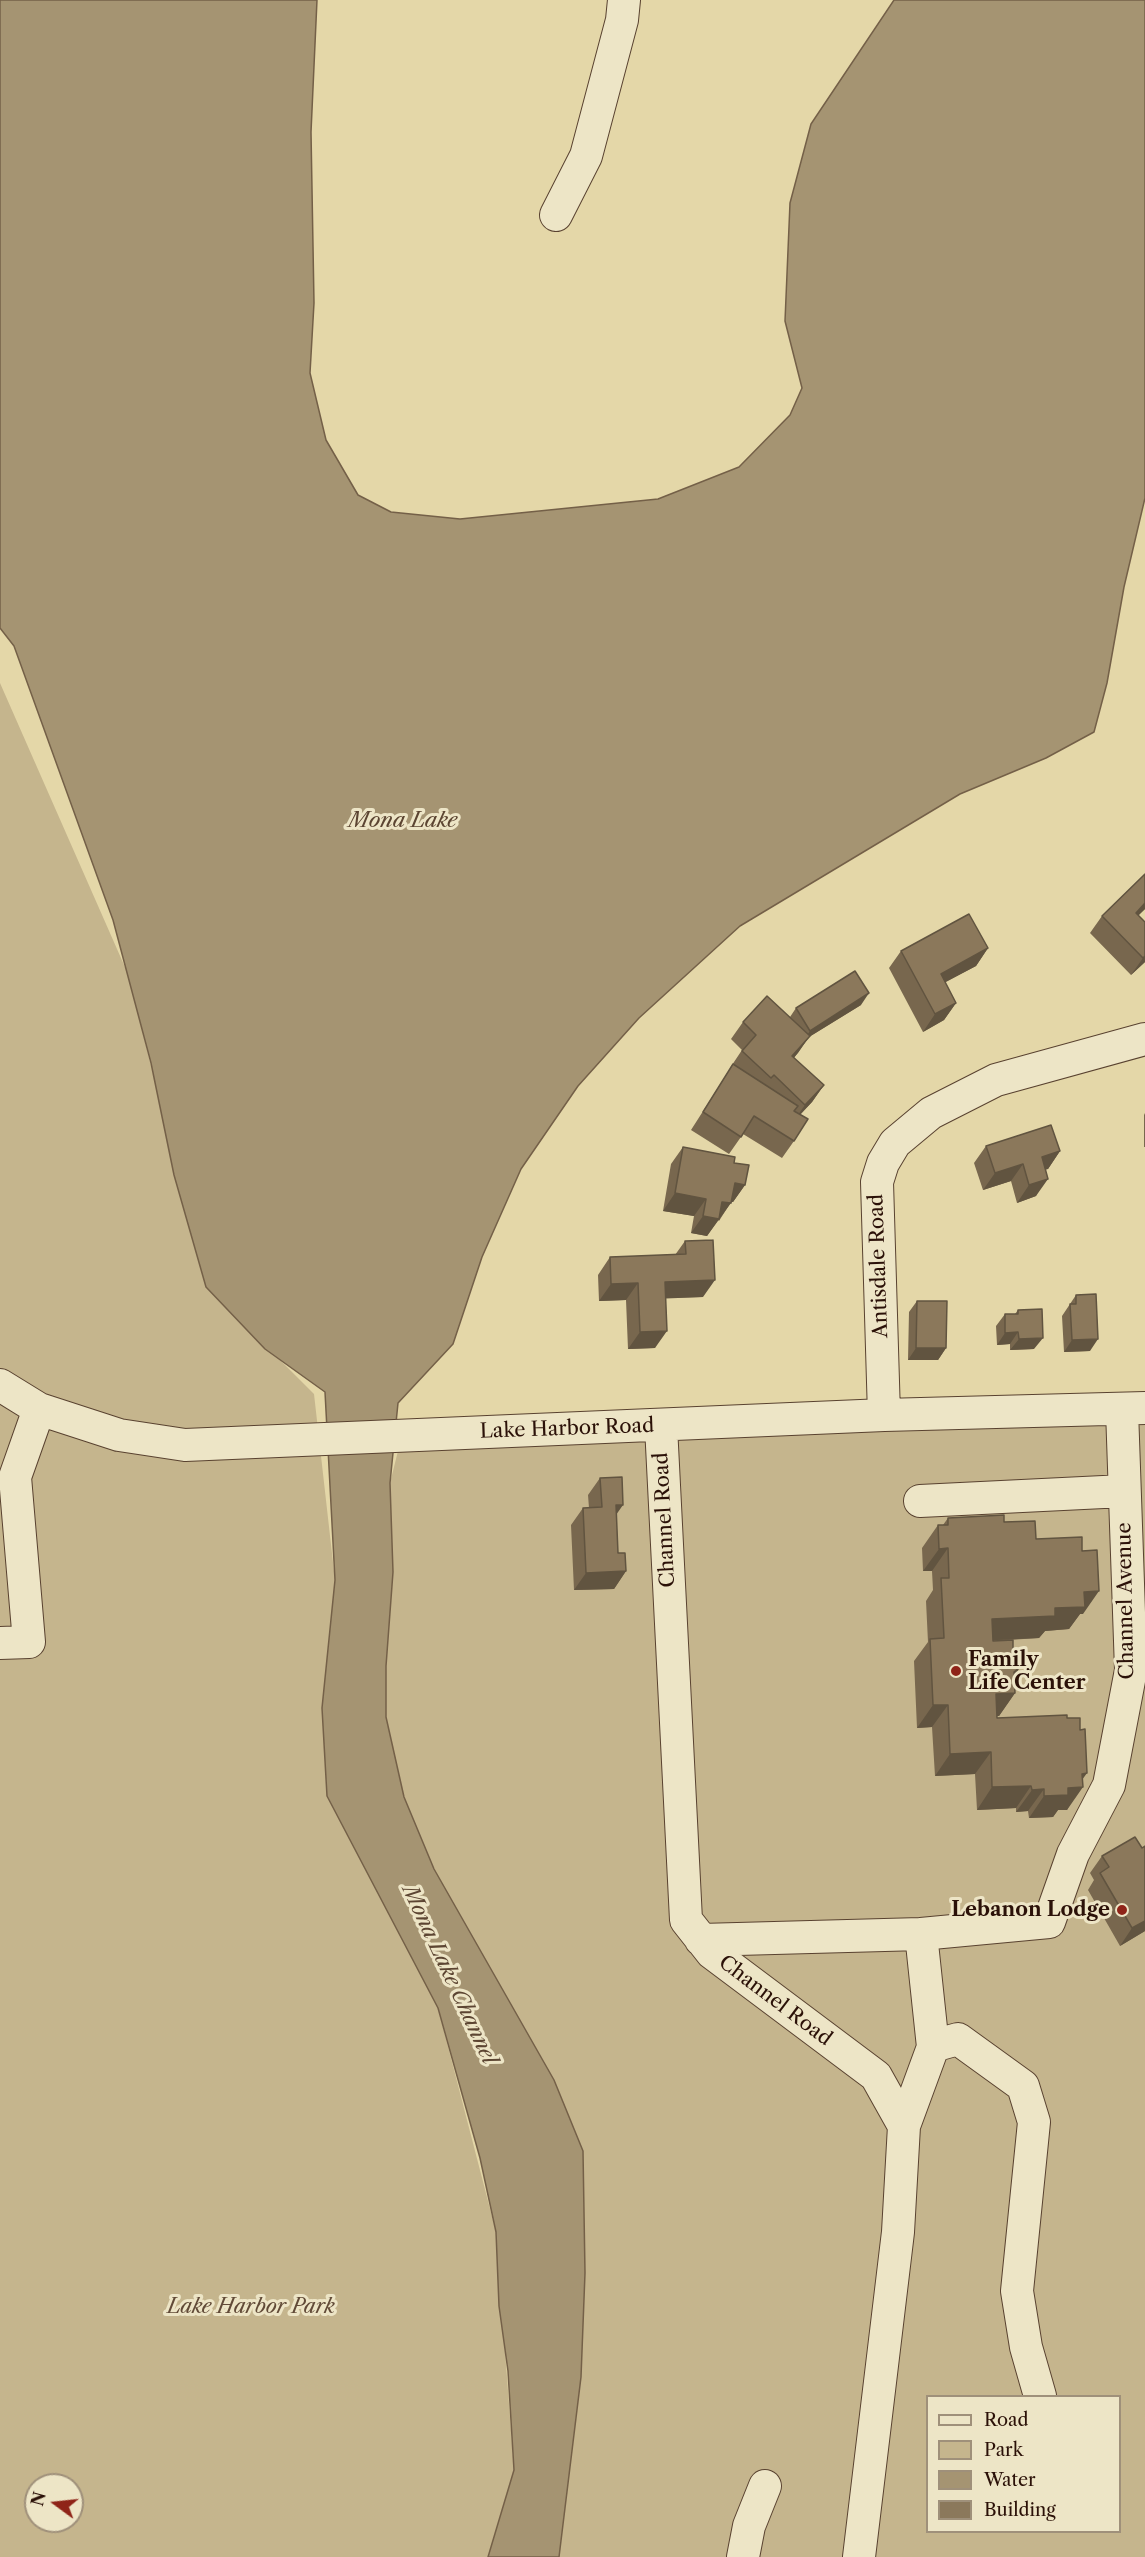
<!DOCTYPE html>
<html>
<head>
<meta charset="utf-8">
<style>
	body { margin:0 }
	#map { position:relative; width:1145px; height:2557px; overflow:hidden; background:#e4d7a8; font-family:"Libre Caslon Text",serif }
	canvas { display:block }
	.legend { position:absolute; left:926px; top:2395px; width:195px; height:138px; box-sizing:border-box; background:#ede5c6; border:2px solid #9f907a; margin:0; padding:8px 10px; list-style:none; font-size:18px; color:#2b1108 }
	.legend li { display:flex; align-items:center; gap:12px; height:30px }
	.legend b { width:30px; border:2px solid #9f907a }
	.north { position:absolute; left:24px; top:2473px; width:60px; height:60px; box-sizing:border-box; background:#ede5c6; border:2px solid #9f907a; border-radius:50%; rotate:285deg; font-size:16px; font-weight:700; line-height:24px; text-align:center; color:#2b1108 }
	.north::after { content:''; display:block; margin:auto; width:21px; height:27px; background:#8f2418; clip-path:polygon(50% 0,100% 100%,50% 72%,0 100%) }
</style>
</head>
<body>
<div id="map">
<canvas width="1145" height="2557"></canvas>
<ul class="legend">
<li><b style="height:8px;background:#ede5c6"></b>Road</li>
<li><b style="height:16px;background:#c5b58d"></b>Park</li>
<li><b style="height:16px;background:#a59472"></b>Water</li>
<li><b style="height:16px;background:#8b785b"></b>Building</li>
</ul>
<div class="north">N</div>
</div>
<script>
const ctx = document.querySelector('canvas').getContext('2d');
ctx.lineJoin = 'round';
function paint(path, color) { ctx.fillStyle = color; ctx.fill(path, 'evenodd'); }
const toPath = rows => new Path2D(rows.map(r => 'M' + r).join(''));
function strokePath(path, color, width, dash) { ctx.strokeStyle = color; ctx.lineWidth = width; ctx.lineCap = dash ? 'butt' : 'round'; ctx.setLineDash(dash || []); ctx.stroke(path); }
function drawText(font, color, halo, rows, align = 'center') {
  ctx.font = font + ' "Libre Caslon Text",serif'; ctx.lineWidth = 6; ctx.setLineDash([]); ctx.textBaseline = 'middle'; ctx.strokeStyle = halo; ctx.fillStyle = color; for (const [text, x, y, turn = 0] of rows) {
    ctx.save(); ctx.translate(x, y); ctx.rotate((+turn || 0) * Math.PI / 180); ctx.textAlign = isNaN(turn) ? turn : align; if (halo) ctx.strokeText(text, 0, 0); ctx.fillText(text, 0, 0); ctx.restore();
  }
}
const green = toPath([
	[0,683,128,974,206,1286,314,1394,335,1580,322,1708,327,1796,438,2008,496,2232,514,2470,488,2557,0,2557],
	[36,2485,72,2485,72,2521,36,2521],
	[1145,1409,1145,2557,559,2557,581,2377,585,2273,583,2151,554,2080,434,1869,404,1797,386,1717,386,1666,393,1572,390,1483,402,1435],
	[928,2396,1120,2396,1120,2532,928,2532]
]);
const water = toPath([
	[0,0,317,0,311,132,314,303,310,373,326,440,358,495,391,512,460,519,658,499,739,467,790,415,802,388,785,321,790,203,811,124,894,0,1145,0,1145,498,1124,587,1107,683,1094,732,1046,758,960,794,740,926,639,1018,578,1086,521,1169,482,1257,453,1344,398,1403,390,1483,393,1572,386,1666,386,1717,404,1797,434,1869,554,2080,583,2151,585,2273,581,2377,559,2557,488,2557,514,2470,508,2371,499,2306,496,2232,480,2158,438,2008,327,1796,322,1708,335,1580,325,1392,265,1349,206,1287,174,1175,151,1063,113,920,14,646,0,628,0,0]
]);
const minor = toPath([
	[556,215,586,156,622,20,624,0],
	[0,1385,39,1409,119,1435,185,1445,884,1415,1145,1408],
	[884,1415,877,1182,883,1163,895,1143,931,1113,996,1080,1145,1039],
	[661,1426,686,1920,712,1953,876,2076,904,2126,898,2232,859,2557],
	[920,1501,1124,1491],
	[0,1643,29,1642,15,1477,39,1409],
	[921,1934,1049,1922,1073,1854,1109,1785,1131,1670,1122,1410],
	[701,1940,921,1934,933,2047,904,2126],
	[933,2046,958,2039,1023,2086,1034,2122,1017,2291,1026,2347,1040,2396],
	[743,2557,749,2526,765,2486]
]);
const wall = toPath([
	[1145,874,1145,909,1138,915,1145,962,1131,975,1090,933,1102,916],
	[988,948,976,966,945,982,956,1003,944,1020,923,1032,889,968,901,951],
	[861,1005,809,1037,794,1058,824,1085,812,1102,800,1115,794,1141,782,1158,743,1134,729,1154,691,1130,730,1069,730,1068,742,1050,731,1039,743,1022,790,1017,796,1008],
	[1145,1113,1145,1147,1144,1147,1144,1115],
	[986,1146,1060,1151,1048,1169,1045,1169,1036,1196,1017,1203,1011,1181,983,1190,974,1163],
	[683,1147,734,1163,745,1185,733,1202,731,1202,719,1221,718,1220,707,1236,691,1233,694,1216,663,1211,671,1164],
	[685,1241,703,1297,666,1298,655,1348,628,1349,626,1300,599,1301,598,1275,610,1257,675,1255],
	[1076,1295,1090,1351,1064,1352,1062,1316],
	[917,1301,946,1348,938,1360,908,1360,909,1312],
	[1018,1310,1034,1349,1010,1350,1010,1344,997,1345,996,1326,1005,1314,1015,1314],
	[600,1478,616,1515,618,1553,626,1571,614,1589,574,1590,571,1525,583,1508,589,1508,588,1495],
	[948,1518,1004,1522,1036,1539,1083,1614,1080,1614,1069,1629,1045,1631,1039,1638,993,1641,1013,1657,1020,1667,1014,1676,1015,1693,999,1716,997,1716,997,1718,1082,1780,1067,1810,1058,1810,1053,1817,1029,1818,1028,1811,1016,1812,1016,1808,977,1810,975,1774,935,1776,932,1727,917,1728,914,1661,928,1642,926,1601,933,1590,932,1571,923,1571,922,1548,938,1525,943,1525],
	[1102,1856,1145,1931,1120,1946,1088,1890,1094,1880,1090,1873]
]);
const shadedWall = toPath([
	[1145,903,1145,909,1124,930,1136,913],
	[988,948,976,966,929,991,941,974],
	[1145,956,1145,962,1131,975,1143,958],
	[869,993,861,1005,809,1037,798,1053,780,1073,810,1031],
	[956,1003,944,1020,923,1032,935,1014],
	[824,1085,812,1102,793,1122,805,1105],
	[1060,1151,1048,1169,1029,1175,1042,1157],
	[1023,1164,1011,1181,983,1190,995,1173],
	[1048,1179,1036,1196,1017,1203,1029,1185],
	[735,1183,745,1185,733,1202,723,1200],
	[675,1193,706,1199,694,1216,663,1211],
	[722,1202,731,1203,707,1236,691,1233,703,1216],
	[715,1280,703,1297,653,1299,665,1282],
	[638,1283,626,1300,599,1301,611,1284],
	[667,1331,655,1348,628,1349,640,1332],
	[1018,1332,1010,1344,997,1345,1005,1333],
	[1043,1338,1034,1349,1010,1350,1019,1339],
	[1098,1339,1090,1351,1064,1352,1072,1340],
	[916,1348,946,1348,938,1360,908,1360],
	[616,1505,623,1505,611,1522],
	[948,1548,932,1571,923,1571,939,1549],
	[626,1571,614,1589,574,1590,586,1573],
	[1099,1591,1083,1614,1080,1614,1069,1629,1045,1631,1039,1638,976,1641,992,1619,1055,1608,1084,1592],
	[1020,1667,1005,1690,1015,1693,999,1716,980,1717,996,1694,1014,1672],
	[933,1705,948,1705,932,1727,917,1728],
	[991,1752,975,1774,935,1776,950,1754],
	[1087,1773,1077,1787,1083,1787,1067,1810,1058,1810,1053,1817,1029,1818,1044,1796,1068,1788,1082,1774],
	[1031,1786,1016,1808,977,1810,992,1787],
	[1044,1789,1028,1811,1016,1812,1032,1790],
	[1145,1921,1145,1931,1120,1946,1132,1928]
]);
const building = toPath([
	[1145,874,1145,903,1136,913,1145,922,1145,956,1143,958,1102,916,1145,874],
	[969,914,988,948,941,974,956,1003,935,1014,901,951,969,914],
	[855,971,869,993,810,1031,796,1008,855,971],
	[767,996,810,1036,792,1056,824,1085,805,1105,774,1075,771,1078,742,1051,756,1035,743,1022,767,996],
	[733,1064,798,1106,794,1111,808,1119,794,1141,754,1116,741,1137,703,1112,733,1064],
	[1051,1125,1060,1151,1042,1157,1048,1179,1029,1185,1023,1164,995,1173,986,1146,1051,1125],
	[683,1147,735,1157,734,1163,749,1165,745,1185,735,1183,731,1203,722,1202,719,1219,703,1216,706,1199,675,1193,683,1147],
	[713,1240,715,1280,665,1282,667,1331,640,1332,638,1283,611,1284,610,1257,686,1254,685,1241,713,1240],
	[1096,1294,1098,1339,1072,1340,1070,1304,1076,1304,1076,1295,1096,1294],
	[917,1301,947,1301,946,1348,916,1348,917,1301],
	[1042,1309,1043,1338,1019,1339,1018,1332,1005,1333,1005,1314,1018,1314,1018,1310,1042,1309],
	[622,1477,623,1505,616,1505,618,1553,625,1553,626,1571,586,1573,583,1508,602,1507,600,1478,622,1477],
	[1004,1515,1004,1522,1035,1521,1036,1539,1082,1537,1082,1551,1097,1550,1099,1591,1084,1592,1085,1607,1055,1608,1055,1616,992,1619,993,1641,1013,1640,1013,1657,1020,1659,1020,1667,1014,1672,1015,1693,996,1694,997,1718,1067,1715,1067,1718,1080,1718,1080,1730,1085,1729,1087,1773,1082,1774,1083,1787,1068,1788,1068,1795,1044,1796,1044,1789,1032,1790,1031,1786,992,1787,991,1752,950,1754,948,1705,933,1705,930,1639,944,1638,941,1578,949,1578,948,1548,939,1549,938,1525,948,1525,948,1518,1004,1515],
	[1135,1837,1142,1848,1145,1846,1145,1921,1132,1928,1100,1873,1109,1867,1102,1856,1135,1837]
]);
const markers = [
	[956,1671,6,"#8f2418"],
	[1122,1910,6,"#8f2418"]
];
const streetNames = [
	["Antisdale Road",879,1266,-92],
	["Lake Harbor Road",567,1429,-2],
	["Channel Road",665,1520,-93],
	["Channel Avenue",1126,1601,-91],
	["Channel Road",775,2001,37]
];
const poiNames = [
	["Family",968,1660],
	["Life Center",968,1683],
	["Lebanon Lodge",1110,1910,"right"]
];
const parkNames = [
	["Lake Harbor Park",251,2307]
];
const waterNames = [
	["Mona Lake",403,821],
	["Mona Lake Channel",449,1975,65]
];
paint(green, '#c5b58d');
paint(water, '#a59472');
strokePath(water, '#746048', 1.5);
strokePath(minor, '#594230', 34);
strokePath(minor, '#ede5c6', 32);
paint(wall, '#78674e');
paint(shadedWall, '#615440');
paint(building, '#8b785b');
strokePath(building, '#615440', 1.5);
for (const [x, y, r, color] of markers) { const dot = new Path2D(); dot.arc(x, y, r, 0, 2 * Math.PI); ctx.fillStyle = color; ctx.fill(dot); strokePath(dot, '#ede5c6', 2); }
drawText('20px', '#2b1108', '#ede5c6', streetNames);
drawText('bold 20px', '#2b1108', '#ede5c6', poiNames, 'left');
drawText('italic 20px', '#614a37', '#ede5c6', parkNames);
drawText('italic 21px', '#5c4532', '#ede5c6', waterNames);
</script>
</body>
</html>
